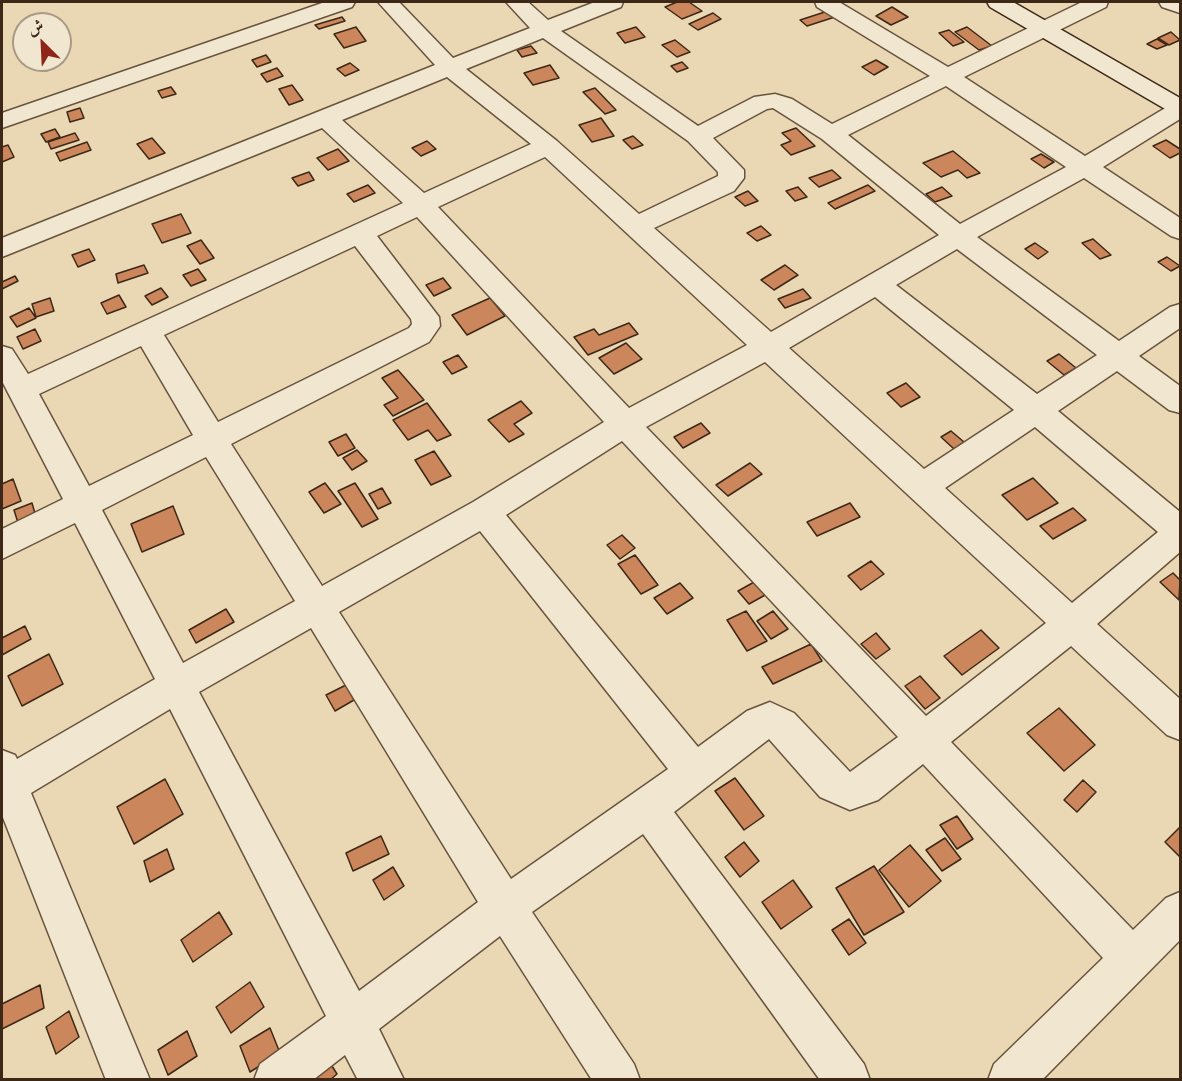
<!DOCTYPE html>
<html>
<head>
<meta charset="utf-8">
<style>
	body { margin:0 }
	#map { position:relative; width:1182px; height:1081px; overflow:hidden; background:#ead8b5; font-family:"Libre Bodoni",Amiri,serif }
	canvas { display:block }
	.frame { position:absolute; inset:0; border:3px solid #3d2817; pointer-events:none }
	.north { position:absolute; left:12px; top:12px; width:60px; height:60px; box-sizing:border-box; background:#f1e6cf; border:2px solid #a99a85; border-radius:50%; rotate:336deg; font-size:16px; font-weight:700; line-height:24px; text-align:center; color:#3d2817 }
	.north::after { content:''; display:block; margin:auto; width:21px; height:27px; background:#8f2418; clip-path:polygon(50% 0,100% 100%,50% 72%,0 100%) }
</style>
</head>
<body>
<div id="map">
<canvas width="1182" height="1081"></canvas>
<div class="frame"></div>
<div class="north">ش</div>
</div>
<script>
const ctx = document.querySelector('canvas').getContext('2d');
ctx.lineJoin = 'round';
function paint(path, color) { ctx.fillStyle = color; ctx.fill(path, 'evenodd'); }
const toPath = rows => new Path2D(rows.map(r => 'M' + r).join(''));
function strokePath(path, color, width, dash) { ctx.strokeStyle = color; ctx.lineWidth = width; ctx.lineCap = dash ? 'butt' : 'round'; ctx.setLineDash(dash || []); ctx.stroke(path); }
const building = toPath([
	[677,2,689,2,702,11,682,19,665,7,677,2],
	[892,7,908,17,891,25,876,16,892,7],
	[828,11,835,17,807,26,800,20,828,11],
	[713,13,721,19,698,30,689,24,713,13],
	[342,17,345,21,319,29,315,25,342,17],
	[356,27,366,41,344,48,334,34,356,27],
	[636,27,645,37,625,43,617,33,636,27],
	[967,27,992,46,979,50,955,32,967,27],
	[949,30,964,42,953,46,939,33,949,30],
	[1171,32,1180,40,1169,45,1158,38,1171,32],
	[1157,39,1167,45,1157,49,1147,44,1157,39],
	[675,40,690,52,677,57,662,45,675,40],
	[531,46,537,53,522,57,517,50,531,46],
	[266,55,271,62,257,67,252,60,266,55],
	[876,60,888,67,874,75,862,67,876,60],
	[682,62,688,68,677,72,671,66,682,62],
	[350,63,359,70,345,76,337,69,350,63],
	[550,65,559,78,533,85,524,73,550,65],
	[277,68,283,76,267,82,261,74,277,68],
	[292,85,303,100,289,105,279,89,292,85],
	[171,87,176,94,162,98,158,91,171,87],
	[595,88,616,110,605,114,583,92,595,88],
	[80,108,84,118,70,122,67,112,80,108],
	[601,118,614,136,592,142,579,125,601,118],
	[796,128,815,146,791,155,781,145,791,141,782,133,796,128],
	[55,129,60,137,46,142,41,134,55,129],
	[75,133,79,140,51,149,48,142,75,133],
	[633,136,643,145,632,149,623,140,633,136],
	[152,138,165,153,149,159,137,144,152,138],
	[1166,140,1180,149,1180,153,1170,158,1153,146,1166,140],
	[427,141,436,149,421,156,412,148,427,141],
	[87,142,91,150,60,161,56,153,87,142],
	[8,145,14,157,2,162,2,147,8,145],
	[338,149,349,161,328,170,317,158,338,149],
	[953,151,980,173,967,178,958,170,941,177,923,163,953,151],
	[1041,154,1054,162,1044,168,1031,159,1041,154],
	[832,170,841,178,819,187,809,178,832,170],
	[309,172,314,180,298,186,292,178,309,172],
	[368,185,375,193,354,202,347,194,368,185],
	[868,185,875,191,835,209,828,203,868,185],
	[798,187,807,197,795,201,786,191,798,187],
	[942,187,952,196,935,202,926,194,942,187],
	[748,191,758,201,745,206,735,197,748,191],
	[181,214,191,233,162,243,152,224,181,214],
	[761,226,771,235,757,241,747,233,761,226],
	[1093,239,1111,255,1100,259,1082,243,1093,239],
	[201,240,214,258,200,264,187,246,201,240],
	[1035,243,1048,252,1038,259,1025,249,1035,243],
	[89,249,95,260,78,267,72,255,89,249],
	[1167,257,1180,266,1171,271,1158,262,1167,257],
	[144,265,148,273,118,283,116,274,144,265],
	[785,265,798,275,774,290,761,280,785,265],
	[198,269,206,280,191,286,183,275,198,269],
	[15,276,18,281,2,289,2,282,15,276],
	[443,278,451,288,434,296,426,285,443,278],
	[161,288,168,297,152,305,145,296,161,288],
	[803,289,811,298,785,308,778,299,803,289],
	[119,295,126,307,107,314,101,303,119,295],
	[50,298,54,311,36,317,32,304,50,298],
	[490,298,505,316,467,335,452,315,490,298],
	[29,308,36,318,17,327,10,317,29,308],
	[629,323,638,334,588,355,574,337,594,329,599,335,629,323],
	[35,329,41,341,23,349,17,337,35,329],
	[626,343,642,359,614,374,599,358,626,343],
	[1059,354,1076,368,1064,375,1047,361,1059,354],
	[458,355,467,367,452,374,443,362,458,355],
	[398,370,424,400,393,416,384,405,398,398,382,378,398,370],
	[906,383,920,397,901,407,887,393,906,383],
	[521,401,532,413,514,424,524,434,509,442,488,420,521,401],
	[427,403,451,435,437,441,428,430,408,440,393,420,427,403],
	[701,423,710,433,683,448,674,437,701,423],
	[951,431,964,442,954,449,941,437,951,431],
	[346,434,355,448,338,456,329,442,346,434],
	[357,450,367,461,352,470,343,458,357,450],
	[434,451,451,476,431,485,415,460,434,451],
	[750,463,762,474,728,496,716,485,750,463],
	[1033,478,1058,503,1027,520,1002,495,1033,478],
	[13,479,21,501,2,509,2,484,13,479],
	[325,483,341,504,324,513,309,492,325,483],
	[355,483,378,519,362,527,338,491,355,483],
	[382,488,391,503,378,509,369,494,382,488],
	[32,503,36,517,18,523,14,510,32,503],
	[850,503,860,517,817,536,807,522,850,503],
	[173,506,184,534,142,552,131,524,173,506],
	[1073,508,1086,520,1053,539,1040,526,1073,508],
	[622,535,635,548,620,559,607,545,622,535],
	[635,555,658,585,641,594,618,564,635,555],
	[871,561,884,574,861,590,848,576,871,561],
	[1173,573,1180,580,1179,600,1160,582,1173,573],
	[756,581,767,594,749,604,738,591,756,581],
	[680,583,693,598,667,614,654,598,680,583],
	[226,609,234,622,196,643,189,630,226,609],
	[746,611,767,641,747,651,727,620,746,611],
	[773,611,788,629,771,639,757,621,773,611],
	[25,626,31,639,2,655,2,638,25,626],
	[981,630,999,648,962,675,944,656,981,630],
	[876,633,890,649,876,659,861,644,876,633],
	[811,644,822,661,773,684,762,667,811,644],
	[49,654,63,684,22,706,8,676,49,654],
	[920,676,940,698,925,709,905,686,920,676],
	[346,685,354,700,335,711,326,695,346,685],
	[1059,708,1095,745,1064,771,1027,733,1059,708],
	[735,778,764,816,744,830,715,791,735,778],
	[165,779,183,814,134,844,117,807,165,779],
	[1083,780,1096,792,1077,812,1064,800,1083,780],
	[957,816,973,839,957,849,940,825,957,816],
	[1180,827,1180,857,1165,842,1180,827],
	[381,836,389,854,353,871,346,853,381,836],
	[945,838,961,859,942,871,926,850,945,838],
	[744,842,759,861,740,877,725,857,744,842],
	[910,845,941,881,909,907,879,870,910,845],
	[167,849,174,869,150,882,144,861,167,849],
	[874,866,904,912,864,935,836,888,874,866],
	[393,867,404,886,384,900,373,880,393,867],
	[793,880,812,907,781,929,762,902,793,880],
	[219,912,232,934,193,962,181,940,219,912],
	[849,919,866,943,849,955,832,930,849,919],
	[250,982,264,1007,231,1033,216,1007,250,982],
	[40,985,44,1008,2,1029,2,1004,40,985],
	[69,1011,79,1037,56,1054,46,1027,69,1011],
	[270,1028,280,1053,250,1072,240,1046,270,1028],
	[187,1031,197,1056,168,1075,158,1050,187,1031],
	[322,1050,337,1074,330,1080,307,1080,322,1050]
]);
const street = toPath([
	[325,2,355,2,352,7,2,128,2,113,325,2],
	[378,2,399,2,453,58,530,28,506,2,528,2,548,20,595,2,623,2,621,7,561,31,698,126,754,97,775,94,792,99,832,124,930,76,817,7,815,2,839,2,948,67,1082,2,1108,2,1106,7,964,77,1085,156,1172,104,1180,102,1180,119,1103,167,1180,218,1180,239,1171,236,1084,178,977,237,1119,341,1170,307,1180,304,1180,328,1139,356,1180,386,1180,413,1169,410,1117,371,1058,411,1180,512,1180,552,1097,624,1180,699,1180,740,1167,735,1071,646,951,742,1133,930,1166,898,1180,892,1180,940,1042,1080,988,1080,994,1064,1103,958,923,764,878,800,850,810,820,797,769,739,674,812,864,1064,870,1080,820,1080,643,834,532,912,634,1064,640,1080,592,1080,500,936,379,1029,404,1080,358,1080,345,1055,313,1080,254,1080,260,1064,326,1016,170,709,31,793,150,1080,106,1080,2,815,2,750,15,755,17,759,155,679,75,523,2,559,2,529,63,499,2,381,2,346,12,349,28,374,403,203,322,128,2,257,2,238,435,65,378,2],
	[543,38,688,141,718,172,718,176,639,214,557,141,466,69,543,38],
	[447,77,531,144,424,193,342,120,447,77],
	[946,86,1066,167,960,224,848,135,946,86],
	[773,108,822,139,939,235,771,332,654,228,734,191,744,178,744,170,713,138,767,109,773,108],
	[545,157,747,345,629,408,438,207,545,157],
	[417,217,604,422,473,502,322,586,231,444,429,342,440,326,439,317,377,236,417,217],
	[355,246,411,319,412,324,409,328,218,422,164,335,355,246],
	[957,249,1097,355,1037,394,896,285,957,249],
	[875,297,1014,410,924,469,789,348,875,297],
	[141,346,193,435,89,486,39,394,141,346],
	[765,362,1046,623,926,716,646,427,765,362],
	[1035,427,1158,532,1072,603,945,488,1035,427],
	[622,441,898,737,850,772,794,713,770,702,747,711,698,747,506,515,622,441],
	[206,457,295,601,183,663,102,510,206,457],
	[480,531,668,769,511,879,339,612,480,531],
	[311,628,478,902,359,991,199,692,311,628],
	[1159,2,1180,2,1180,13,1162,7,1159,2]
]);
const secondary = toPath([
	[987,2,1013,2,1180,98,1180,115,1172,113,990,7,987,2]
]);
paint(building, '#cb865c');
strokePath(building, '#3d2817', 1.5);
strokePath(street, '#68543e', 3);
strokePath(secondary, '#3d2817', 3);
paint(street, '#f1e6cf');
paint(secondary, '#f1e6cf');
</script>
</body>
</html>
